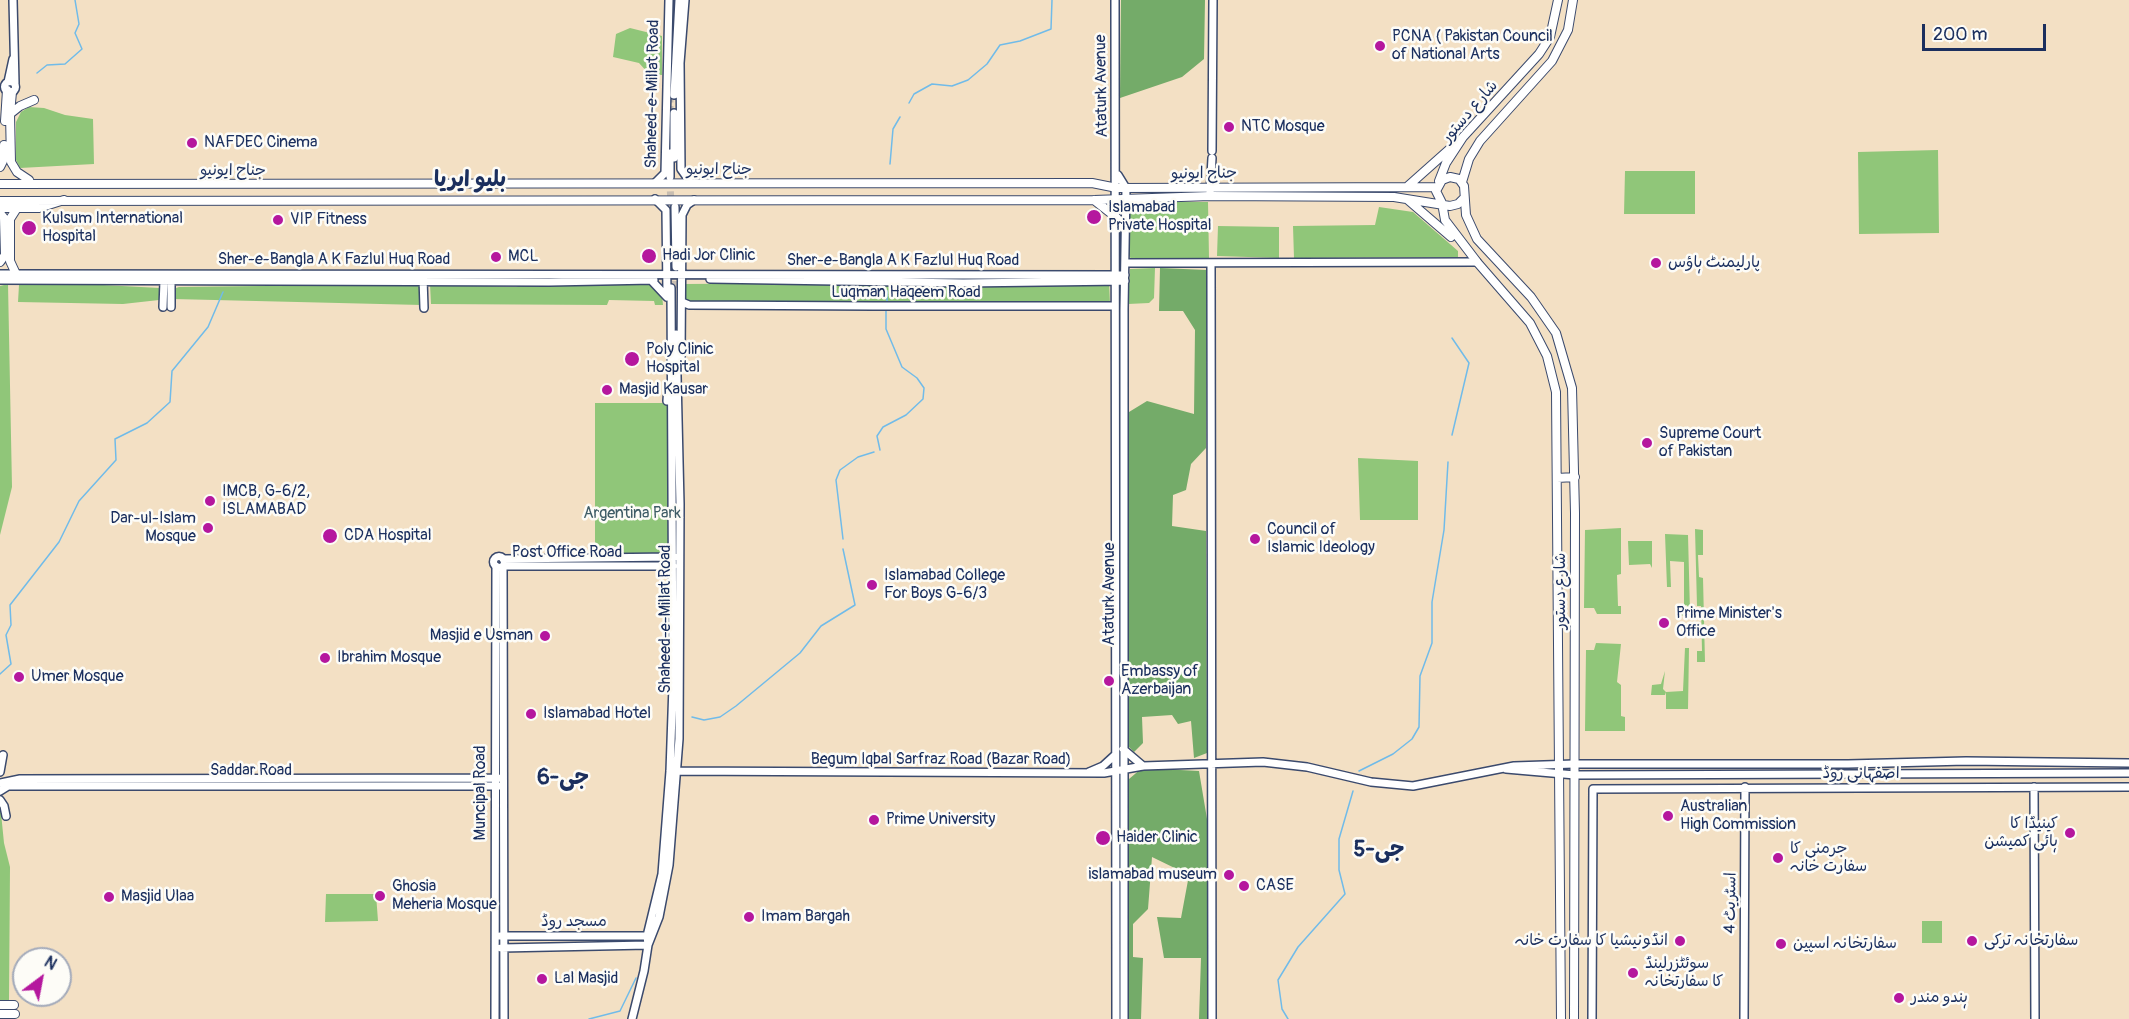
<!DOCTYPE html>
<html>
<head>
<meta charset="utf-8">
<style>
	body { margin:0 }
	#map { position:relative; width:2129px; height:1019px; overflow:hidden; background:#f3e0c4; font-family:Pangolin,sans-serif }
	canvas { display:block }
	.north { position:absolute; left:12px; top:947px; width:60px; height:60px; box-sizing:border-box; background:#fdfcf7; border:2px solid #a3aaba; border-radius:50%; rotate:32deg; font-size:16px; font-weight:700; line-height:24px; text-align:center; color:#1b2f5e }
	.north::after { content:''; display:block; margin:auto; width:21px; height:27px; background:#b5179e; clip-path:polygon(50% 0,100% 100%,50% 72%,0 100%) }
	.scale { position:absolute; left:1922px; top:24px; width:124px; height:27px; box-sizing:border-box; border:3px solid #1b2f5e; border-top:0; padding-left:8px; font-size:18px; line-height:21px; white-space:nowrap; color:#1b2f5e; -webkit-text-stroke:4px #fdfcf7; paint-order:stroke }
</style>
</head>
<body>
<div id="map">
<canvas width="2129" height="1019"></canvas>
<div class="north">N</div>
<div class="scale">200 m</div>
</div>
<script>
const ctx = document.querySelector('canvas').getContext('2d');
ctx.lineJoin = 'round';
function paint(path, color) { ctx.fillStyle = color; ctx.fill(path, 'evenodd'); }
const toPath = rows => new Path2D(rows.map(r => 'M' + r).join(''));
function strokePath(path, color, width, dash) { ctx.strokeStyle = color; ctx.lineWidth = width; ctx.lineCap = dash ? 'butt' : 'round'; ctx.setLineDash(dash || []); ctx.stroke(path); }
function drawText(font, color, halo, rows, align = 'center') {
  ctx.font = font + ' Pangolin,"Playpen Sans Arabic",sans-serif'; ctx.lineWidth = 5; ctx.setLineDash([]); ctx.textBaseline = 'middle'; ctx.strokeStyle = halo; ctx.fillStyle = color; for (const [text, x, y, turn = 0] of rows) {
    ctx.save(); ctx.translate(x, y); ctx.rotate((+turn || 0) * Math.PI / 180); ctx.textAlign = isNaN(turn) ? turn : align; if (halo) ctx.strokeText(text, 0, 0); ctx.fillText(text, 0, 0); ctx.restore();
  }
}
const green = toPath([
	[630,28,662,36,662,75,649,74,639,63,613,57,616,34],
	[29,107,44,108,65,115,93,119,94,164,20,168,16,160,16,122,21,112],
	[1938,150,1939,233,1859,234,1858,152],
	[1625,171,1695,171,1695,214,1624,214],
	[1138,202,1208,202,1209,258,1131,259,1128,253,1128,209,1132,204],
	[1379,207,1413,212,1458,251,1458,257,1294,258,1293,226,1375,225],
	[1218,226,1279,227,1279,258,1217,256],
	[1155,268,1154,298,1149,303,1128,304,1130,269],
	[1109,281,1110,304,686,302,685,284],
	[648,283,662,295,663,305,655,305,654,301,609,300,607,305,431,304,430,284,516,287,522,284],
	[8,284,12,487,0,535,0,286],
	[420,284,422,305,173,299,173,289,179,287],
	[19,285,103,285,160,288,159,300,123,304,18,302],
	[595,403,668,403,669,554,595,554],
	[1358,458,1418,461,1418,520,1360,520],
	[1621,528,1621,574,1617,575,1618,606,1621,606,1621,614,1597,614,1594,608,1584,608,1585,530],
	[1695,529,1703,530,1703,555,1698,555,1699,577,1703,578,1705,662,1697,662,1697,651,1702,651,1701,606,1697,606],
	[1665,534,1688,535,1690,612,1685,616,1679,615,1679,610,1688,610,1687,605,1684,606,1684,562,1670,561,1671,587,1667,587],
	[1628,541,1652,541,1652,568,1650,564,1629,565],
	[1596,643,1621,644,1617,682,1621,685,1621,716,1625,717,1625,731,1585,731,1586,650,1594,650],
	[1685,648,1689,648,1688,709,1666,709,1666,692,1665,695,1651,695,1652,685,1661,684,1665,671,1663,689,1666,692,1683,691],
	[0,803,4,843,10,867,9,1000,0,1000],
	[326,894,376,894,378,921,325,922],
	[1922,921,1942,921,1942,943,1922,943]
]);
const forest = toPath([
	[1121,0,1205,0,1204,59,1182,77,1120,98],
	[1160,268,1207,270,1206,448,1191,464,1186,490,1173,495,1172,526,1206,531,1207,753,1194,758,1191,721,1178,724,1172,715,1142,717,1143,743,1134,752,1129,747,1129,412,1147,401,1194,414,1195,330,1183,311,1159,311],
	[1142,768,1199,771,1207,819,1207,1019,1199,1019,1201,958,1164,958,1157,917,1181,918,1189,875,1152,857,1148,909,1133,924,1133,957,1143,958,1141,1019,1129,1019,1129,779]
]);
const stream = toPath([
	[37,73,47,65,65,64,82,49,75,33,79,24,75,0],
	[909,103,914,94,932,84,952,86,968,80,987,64,1000,45,1020,41,1051,29,1052,0],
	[890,164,893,129,900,117],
	[887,302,887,291],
	[1452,338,1469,363,1452,435],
	[880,450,877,436,883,427,906,415,923,399,924,388,917,378,902,367,886,329,886,310],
	[843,539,836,480,840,470,858,457,874,452],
	[0,674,11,664,6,635,11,625,10,605,59,542,79,501,116,460,115,439,147,423,170,402,172,371,208,327,223,292],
	[692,717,704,720,720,717,736,706,800,653,821,626,855,605,843,549],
	[1359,771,1393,754,1412,739,1419,727,1420,676,1432,643,1432,602,1444,530,1448,462],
	[589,1019,620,1011,636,978],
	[1288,1019,1282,1009,1278,980,1298,947,1345,894,1339,870,1339,839,1353,791]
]);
const secondaryTunnel = toPath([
	[670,113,670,95],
	[670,181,671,208],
	[675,288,676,270]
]);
const secondary = toPath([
	[13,0,15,83],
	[685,0,680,63,681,169,691,183],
	[1115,0,1116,1019],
	'4.5 87a5.5 5.5 0 1 1 11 0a5.5 5.5 0 1 1-11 0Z',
	[8,82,13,59],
	[674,95,679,0],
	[1212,151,1213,0],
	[670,153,670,177],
	[674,158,674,113],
	[1118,175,1126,188,1124,309,1124,1019],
	[655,183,665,173,669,0],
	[1210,193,1212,158],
	[655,199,666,210,667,294],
	[675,207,676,267],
	[1125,263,1477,262],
	[1211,264,1212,1019],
	[0,274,1125,275],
	[423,278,424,308],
	[710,279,963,283,1125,281],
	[0,280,549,282,654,280],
	[651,280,667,297],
	[682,302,689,305,873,306,1115,306],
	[163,307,164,281],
	[171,307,171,281],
	[681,358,682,215,687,205,694,200],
	[667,401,668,386],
	'493.5 562a5.5 5.5 0 1 1 11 0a5.5 5.5 0 1 1-11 0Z',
	[503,559,674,557],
	[1123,749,1143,766],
	[1506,769,1575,775,2129,773],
	[670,771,1104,773,1143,766,1263,762,1307,767,1371,782,1413,786,1514,766,1574,764,1848,764,1966,761,2129,763],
	[0,772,3,755],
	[1089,772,1103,766,1115,755],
	[0,783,20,779,503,778],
	[2034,787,2035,1019],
	[0,791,8,786,503,786],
	[0,800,4,806,6,816],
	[500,936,651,936],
	[648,945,659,917,669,865,679,739,680,504,676,334],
	[501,948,648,945],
	[495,1019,496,566],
	[504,1019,503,566,673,566],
	[632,1019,644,971,648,945,647,936,662,874,670,771,673,685,671,288],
	[1592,1019,1593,789,2129,787],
	[1744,1019,1745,787]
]);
const primary = toPath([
	[10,114,12,92],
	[5,121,7,90],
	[0,167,3,161,4,145],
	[29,180,17,172,11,162,10,114,20,106,34,100],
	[1439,181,1446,163,1463,137,1539,54,1550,37,1558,0],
	[1462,182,1469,159,1480,141,1552,61,1568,30,1573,0],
	[0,184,1092,183,1117,188,1437,187],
	[1408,186,1453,146],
	[1094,200,1117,218],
	[1408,200,1451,237],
	[0,201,1094,200,1210,196,1394,197,1450,206,1458,204,1464,198],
	[0,208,39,208,64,200],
	[0,213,4,218,5,255,0,262],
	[16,274,10,261,10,219,17,208],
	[1557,478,1575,477],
	[0,1005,14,1005],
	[0,1014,15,1014],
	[1561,1019,1556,392,1547,356,1530,323,1477,262,1445,220,1442,203,1436,191,1442,180,1450,177,1459,179,1464,186,1466,215,1477,239,1531,297,1556,333,1572,388,1575,513,1574,1019]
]);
const markers = [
	[1380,46,6,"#b5179e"],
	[1229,127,6,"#b5179e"],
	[192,143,6,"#b5179e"],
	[1094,217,8,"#b5179e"],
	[278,220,6,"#b5179e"],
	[29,228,8,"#b5179e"],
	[649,256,8,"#b5179e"],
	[496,257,6,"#b5179e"],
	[1656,263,6,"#b5179e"],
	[632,359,8,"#b5179e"],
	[607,390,6,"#b5179e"],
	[1647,443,6,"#b5179e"],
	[210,501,6,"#b5179e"],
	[208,528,6,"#b5179e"],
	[330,536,8,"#b5179e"],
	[1255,539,6,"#b5179e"],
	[872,585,6,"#b5179e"],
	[1664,623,6,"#b5179e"],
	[545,636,6,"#b5179e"],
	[325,658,6,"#b5179e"],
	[19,677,6,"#b5179e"],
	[1109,681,6,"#b5179e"],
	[531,714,6,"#b5179e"],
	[1668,816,6,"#b5179e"],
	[874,820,6,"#b5179e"],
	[2070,833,6,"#b5179e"],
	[1103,838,8,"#b5179e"],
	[1778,858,6,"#b5179e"],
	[1229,875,6,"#b5179e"],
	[1244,886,6,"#b5179e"],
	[380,896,6,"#b5179e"],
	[109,897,6,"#b5179e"],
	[749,917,6,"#b5179e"],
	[1680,941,6,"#b5179e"],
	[1972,941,6,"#b5179e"],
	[1781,944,6,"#b5179e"],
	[1633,973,6,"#b5179e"],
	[542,979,6,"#b5179e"],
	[1899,998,6,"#b5179e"]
];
const poiNames = [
	["PCNA ( Pakistan Council",1392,37],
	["of National Arts",1392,55],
	["NTC Mosque",1241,127],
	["NAFDEC Cinema",204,143],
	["Islamabad",1108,208],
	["Private Hospital",1108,226],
	["Kulsum International",42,219],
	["Hospital",42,237],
	["VIP Fitness",290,220],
	["Hadi Jor Clinic",662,256],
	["MCL",508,257],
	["پارلیمنٹ ہاؤس",1668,263],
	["Poly Clinic",646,350],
	["Hospital",646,368],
	["Masjid Kausar",619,390],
	["Supreme Court",1659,434],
	["of Pakistan",1659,452],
	["IMCB, G-6/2,",222,492],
	["ISLAMABAD",222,510],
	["Dar-ul-Islam",196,519,"right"],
	["Mosque",196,537,"right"],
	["Council of",1267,530],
	["Islamic Ideology",1267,548],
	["CDA Hospital",344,536],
	["Islamabad College",884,576],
	["For Boys G-6/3",884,594],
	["Prime Minister's",1676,614],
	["Office",1676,632],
	["Masjid e Usman",533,636,"right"],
	["Ibrahim Mosque",337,658],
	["Embassy of",1121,672],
	["Azerbaijan",1121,690],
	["Umer Mosque",31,677],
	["Islamabad Hotel",543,714],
	["Australian",1680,807],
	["High Commission",1680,825],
	["Prime University",886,820],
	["کینیڈا کا",2058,824,"right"],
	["ہائی کمیشن",2058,842,"right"],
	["Haider Clinic",1116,838],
	["جرمنی کا",1790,849],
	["سفارت خانہ",1790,867],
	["islamabad museum",1217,875,"right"],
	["CASE",1256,886],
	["Ghosia",392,887],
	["Meheria Mosque",392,905],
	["Masjid Ulaa",121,897],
	["Imam Bargah",761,917],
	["انڈونیشیا کا سفارت خانہ",1668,941,"right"],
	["سفارتخانہ ترکی",1984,941],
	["سفارتخانہ اسپین",1793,944],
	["سوئٹزرلینڈ",1645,964],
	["کا سفارتخانہ",1645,982],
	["Lal Masjid",554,979],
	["ہندو مندر",1911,998]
];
const streetNames = [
	["Ataturk Avenue",1102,86,-91],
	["Shaheed-e-Millat Road",653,94,-89],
	["شارع دستور",1470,112,-49],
	["جناح ایونیو",719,170],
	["جناح ایونیو",233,171],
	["جناح ایونیو",1204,174,-1],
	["Sher-e-Bangla A K Fazlul Huq Road",334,260],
	["Sher-e-Bangla A K Fazlul Huq Road",903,261],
	["Luqman Haqeem Road",906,293],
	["Post Office Road",567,553],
	["شارع دستور",1561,591,-90],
	["Ataturk Avenue",1110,594,-90],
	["Shaheed-e-Millat Road",666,619,-90],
	["Begum Iqbal Sarfraz Road (Bazar Road)",941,760],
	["Saddar Road",251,771],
	["اصفہانی روڈ",1861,774],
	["Muncipal Road",481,793,-90],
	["اسٹریٹ 4",1731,903,-89],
	["مسجد روڈ",574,922]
];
const parkNames = [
	["Argentina Park",632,514]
];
const districtNames = [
	["بلیو ایریا",470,180],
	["جی-6",563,778],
	["جی-5",1379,850]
];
paint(green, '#90c679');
paint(forest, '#74ab69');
strokePath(stream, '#70bbe9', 1.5);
strokePath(secondaryTunnel, '#c8bdb0', 7, [7, 3.5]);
strokePath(secondary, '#3b4a6d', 10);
strokePath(primary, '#3b4a6d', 10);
strokePath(secondary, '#fff', 7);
strokePath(primary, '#fff', 8);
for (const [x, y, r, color] of markers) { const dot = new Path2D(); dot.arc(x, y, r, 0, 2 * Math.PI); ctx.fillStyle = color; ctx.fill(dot); strokePath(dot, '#fdfcf7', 2); }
drawText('16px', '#1b2f5e', '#fdfcf7', poiNames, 'left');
drawText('16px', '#1b2f5e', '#fdfcf7', streetNames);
drawText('16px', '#3e5c66', '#fdfcf7', parkNames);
drawText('bold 22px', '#1b2f5e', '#fdfcf7', districtNames);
</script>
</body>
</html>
